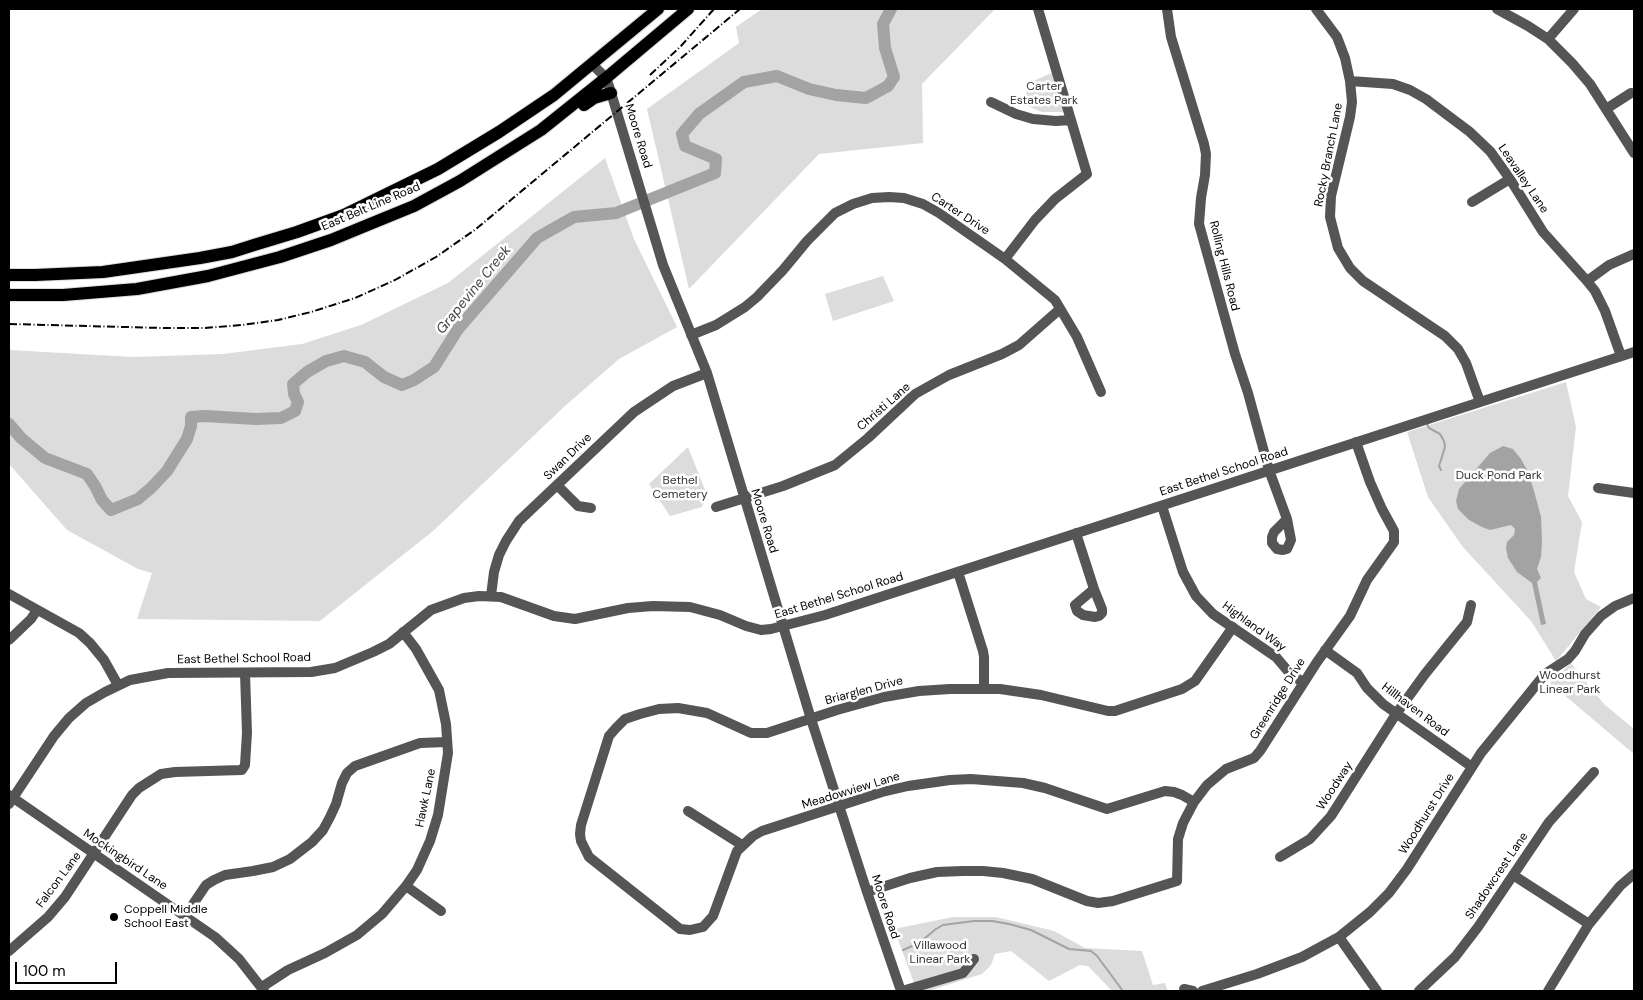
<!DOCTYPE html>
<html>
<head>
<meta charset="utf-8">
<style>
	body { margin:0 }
	#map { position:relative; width:1643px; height:1000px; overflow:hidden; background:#fff; font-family:"DM Sans",sans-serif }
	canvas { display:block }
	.frame { position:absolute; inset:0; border:10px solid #000; pointer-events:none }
	.scale { position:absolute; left:15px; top:962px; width:102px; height:22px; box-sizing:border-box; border:2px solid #000; border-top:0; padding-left:6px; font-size:15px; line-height:18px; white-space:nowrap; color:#000; -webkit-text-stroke:4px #fff; paint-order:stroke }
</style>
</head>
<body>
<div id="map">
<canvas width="1643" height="1000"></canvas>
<div class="frame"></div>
<div class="scale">100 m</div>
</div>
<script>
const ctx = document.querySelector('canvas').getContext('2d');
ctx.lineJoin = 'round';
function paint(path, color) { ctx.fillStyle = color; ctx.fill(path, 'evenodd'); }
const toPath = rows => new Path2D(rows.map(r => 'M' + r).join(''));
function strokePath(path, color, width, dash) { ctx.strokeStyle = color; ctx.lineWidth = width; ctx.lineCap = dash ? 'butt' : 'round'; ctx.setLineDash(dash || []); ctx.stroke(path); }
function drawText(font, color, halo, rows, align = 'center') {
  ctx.font = font + ' "DM Sans",sans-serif'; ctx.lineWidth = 5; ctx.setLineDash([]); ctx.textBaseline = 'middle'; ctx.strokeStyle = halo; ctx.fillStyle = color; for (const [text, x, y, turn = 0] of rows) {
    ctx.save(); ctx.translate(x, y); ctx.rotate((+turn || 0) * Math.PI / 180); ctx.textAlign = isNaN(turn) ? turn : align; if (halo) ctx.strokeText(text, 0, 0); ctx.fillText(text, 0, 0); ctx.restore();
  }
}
const green = toPath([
	[762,9,995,9,922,84,923,143,819,154,689,289,647,109,739,43,736,27],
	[1056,71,1068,112,1042,112,1022,104,1031,82],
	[605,158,634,239,677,327,619,359,565,406,433,531,320,621,137,619,152,573,138,569,67,530,9,464,9,350,133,357,223,354,302,344,361,325,448,283],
	[883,276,894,301,833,321,825,294],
	[1566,382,1576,427,1568,496,1582,522,1574,572,1586,599,1601,607,1556,661,1531,621,1462,546,1428,497,1407,432],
	[688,447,707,495,702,507,670,516,649,484],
	[1571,663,1604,704,1634,729,1634,754,1550,683],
	[953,917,996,917,1054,931,1085,948,1142,951,1153,985,1165,983,1168,991,1112,991,1088,966,1080,965,1049,981,1011,951,995,954,991,965,982,974,928,991,917,991,894,929]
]);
const water = toPath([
	[1503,446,1513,449,1521,459,1528,472,1534,491,1541,517,1542,541,1541,557,1537,569,1541,578,1537,582,1546,624,1541,625,1532,583,1517,572,1508,558,1506,548,1507,542,1514,535,1515,529,1511,525,1490,530,1482,527,1469,520,1458,509,1456,501,1459,489,1490,453]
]);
const stream = toPath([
	[1427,424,1429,428,1440,434,1444,441,1445,447,1439,466,1441,470],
	[903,950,919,943,936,929,943,925,974,921,992,921,1009,924,1031,930,1069,949,1091,951,1097,956,1123,991]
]);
const river = toPath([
	[9,424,21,438,45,458,87,474,95,486,102,500,111,510,138,499,151,488,167,471,187,439,191,426,191,417,205,416,256,419,281,418,295,411,298,402,294,394,293,384,307,372,326,361,344,356,365,362,384,377,402,385,414,380,434,367,458,329,537,238,574,217,616,213,715,173,716,159,685,146,682,134,699,114,744,82,777,76,809,89,836,95,866,98,888,86,894,77,885,48,883,24,891,9]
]);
const minor = toPath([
	[1167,9,1171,37,1204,144,1206,154,1205,175,1201,198,1199,224,1235,354,1248,393,1269,470,1287,519,1291,540,1287,549,1283,550,1277,549,1272,543,1272,537,1274,532,1287,519],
	[1316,9,1337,37,1345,58,1350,81,1352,102,1350,117,1331,196,1330,217,1338,248,1350,268,1363,281,1445,336,1458,349,1466,363,1480,402],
	[1497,9,1528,26,1548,39,1572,63,1590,84,1634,153],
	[1548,39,1574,9],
	[592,64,606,78,609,86,663,265,707,373,811,719,867,892,901,991],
	[1350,81,1393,84,1410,90,1426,99,1470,132,1490,151,1510,179,1543,232,1587,281,1595,291,1605,311,1621,356],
	[991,102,1016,114,1033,119,1056,121,1071,120],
	[1606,109,1631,93],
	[1472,202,1510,179],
	[1005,259,1035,220,1055,199,1087,174,1038,9],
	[1587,281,1609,265,1634,254],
	[691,335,716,325,745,307,757,297,783,270,807,241,835,213,853,204,872,198,889,197,904,198,923,204,939,213,1005,259,1055,300,1077,337,1101,392],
	[557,485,578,506,591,508],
	[1598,488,1634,493],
	[1162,506,1183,572,1196,596,1213,614,1276,657,1287,670,1303,683],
	[716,507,783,486,835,465,868,438,915,394,949,375,1002,354,1019,345,1060,309],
	[1076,533,1094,589],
	[958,572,983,651,984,657,984,689],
	[1094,589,1102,609,1102,613,1099,616,1095,617,1083,615,1077,611,1075,605,1094,589],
	[9,594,79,633,90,643,104,660,118,685],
	[491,596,494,572,499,555,506,541,519,521,634,412,673,386,707,373],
	[9,640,31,619,37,610],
	[1325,650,1357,673,1367,688,1383,704,1472,767],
	[9,795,215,937,239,959,264,991],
	[1194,802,1182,795,1174,792,1165,791,1107,809,1045,788,1023,783,971,779,950,780,908,786,882,792,762,831,753,836,737,851,713,916,703,927,690,930,680,929,589,857,581,841,580,834,581,825,609,736,616,728,625,719,640,714,659,709,678,708,707,713,751,733,767,733,837,710,884,697,919,691,950,689,1000,689,1041,695,1108,711,1115,711,1182,689,1195,681,1233,627],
	[9,804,54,736,69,718,86,703,105,692,130,680,168,673,311,672,335,668,373,652,389,644,431,610,464,598,479,596,501,597,554,616,575,619,628,608,653,606,690,607,720,615,746,626,761,630,771,629,825,615,1634,352],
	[688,811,742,845],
	[1280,857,1310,839,1331,816,1396,714,1425,674,1467,622,1471,605],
	[1513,875,1589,924],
	[406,886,441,911],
	[867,892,910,878,937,872,963,871,983,871,1003,873,1032,879,1087,901,1098,903,1113,901,1177,881,1178,839,1183,823,1194,802,1207,785,1226,769,1254,758,1260,751,1317,662,1350,616,1367,580,1394,542,1394,531,1382,509,1370,482,1356,442],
	[185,916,206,885,214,880,225,875,253,871,273,867,290,859,312,842,323,830,330,817,336,804,342,783,347,773,355,766,420,743,447,742],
	[1339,937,1377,991],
	[9,951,48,917,65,897,132,795,139,788,161,774,175,772,242,770,245,765,247,733,245,673],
	[262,987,288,970,325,953,357,935,382,914,406,886,417,870,430,841,438,815,448,753,446,724,439,690,416,649,403,632],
	[1184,989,1193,991],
	[902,991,963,973,974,959],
	[1202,991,1257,974,1302,957,1339,937,1370,912,1389,893,1407,869,1481,753,1545,674,1568,659,1575,651,1585,634,1601,616,1615,606,1634,598],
	[1419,991,1455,957,1478,927,1549,822,1594,772],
	[1548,991,1589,924,1620,886,1634,874]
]);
const major = toPath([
	[584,105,594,98,611,93],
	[9,275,35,275,103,272,200,258,232,252,254,245,297,232,344,215,438,169,499,132,554,95,658,9],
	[9,295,63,295,137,289,208,276,280,257,331,240,370,224,414,206,460,181,541,130,606,78,688,9]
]);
const rail = toPath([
	[650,75,681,46,714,9],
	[9,324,163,328,205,328,242,325,278,320,311,312,355,298,395,280,436,257,476,229,740,9]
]);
const markers = [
	[114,917,5,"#000"]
];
const parkNames = [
	["Carter",1044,87],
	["Estates Park",1044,101],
	["Duck Pond Park",1499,476],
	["Bethel",680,481],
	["Cemetery",680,495],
	["Woodhurst",1570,676],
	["Linear Park",1570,690],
	["Villawood",940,946],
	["Linear Park",940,960]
];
const streetNames = [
	["Moore Road",638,136,73],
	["Rocky Branch Lane",1329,155,-79],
	["Leavalley Lane",1523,179,56],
	["East Belt Line Road",371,207,-23],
	["Carter Drive",960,214,33],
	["Rolling Hills Road",1224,266,76],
	["Christi Lane",884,407,-41],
	["Swan Drive",568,457,-44],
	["East Bethel School Road",1224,472,-18],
	["Moore Road",764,521,73],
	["East Bethel School Road",839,596,-17],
	["Highland Way",1254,627,36],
	["East Bethel School Road",244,659,-1],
	["Briarglen Drive",864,691,-15],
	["Greenridge Drive",1278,699,-58],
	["Hillhaven Road",1415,710,37],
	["Woodway",1335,786,-57],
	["Meadowview Lane",851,791,-17],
	["Hawk Lane",426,798,-78],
	["Woodhurst Drive",1427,814,-58],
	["Mockingbird Lane",125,860,34],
	["Shadowcrest Lane",1497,876,-56],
	["Falcon Lane",59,880,-53],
	["Moore Road",885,907,72]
];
const poiNames = [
	["Coppell Middle",124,910],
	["School East",124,924]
];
const waterNames = [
	["Grapevine Creek",474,290,-51]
];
paint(green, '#dcdcdc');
paint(water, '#a3a3a3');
strokePath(stream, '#a3a3a3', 2);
strokePath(river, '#a3a3a3', 12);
strokePath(major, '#dbdbdb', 14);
strokePath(minor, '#555', 10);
strokePath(major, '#000', 12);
strokePath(rail, '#000', 2, [8, 2.5, 1, 2.5]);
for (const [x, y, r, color] of markers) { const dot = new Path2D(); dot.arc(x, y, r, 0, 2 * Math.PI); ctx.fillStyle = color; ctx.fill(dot); strokePath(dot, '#fff', 2); }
drawText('12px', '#333', '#fff', parkNames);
drawText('12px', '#000', '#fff', streetNames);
drawText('12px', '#000', '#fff', poiNames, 'left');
drawText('italic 14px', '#444', '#fff', waterNames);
</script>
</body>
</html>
